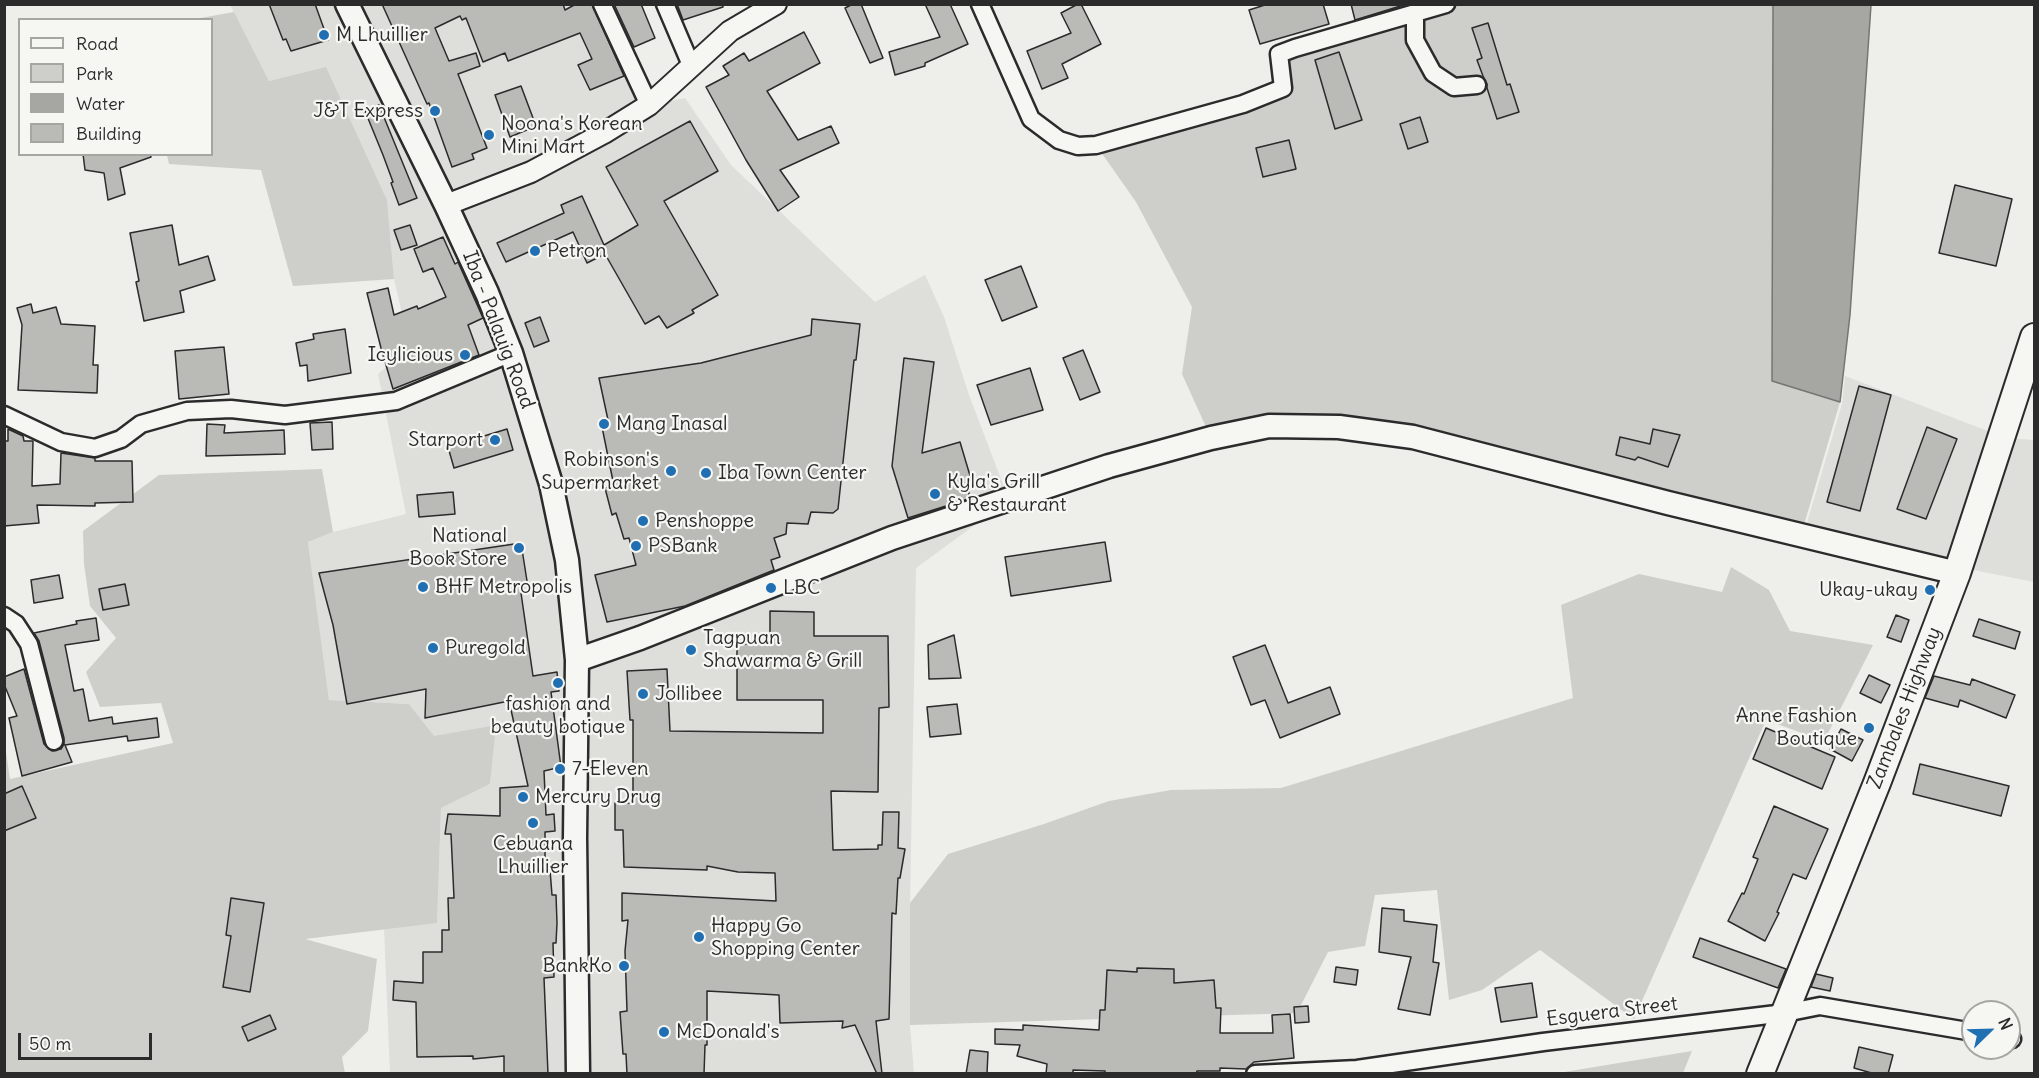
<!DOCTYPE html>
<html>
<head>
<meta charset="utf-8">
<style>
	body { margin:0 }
	#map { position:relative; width:2039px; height:1078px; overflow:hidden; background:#eeeeea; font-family:Delius,sans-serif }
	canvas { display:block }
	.frame { position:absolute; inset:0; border:6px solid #2b2b2b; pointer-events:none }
	.legend { position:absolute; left:18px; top:18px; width:195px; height:138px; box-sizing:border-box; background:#f6f6f2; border:2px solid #a5a5a2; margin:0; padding:8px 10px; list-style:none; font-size:18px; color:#2b2b2b }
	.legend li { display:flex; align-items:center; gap:12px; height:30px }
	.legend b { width:30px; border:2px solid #a5a5a2 }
	.north { position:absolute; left:1961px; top:1000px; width:60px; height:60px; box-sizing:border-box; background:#f6f6f2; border:2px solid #a5a5a2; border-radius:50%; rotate:67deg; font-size:16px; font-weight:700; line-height:24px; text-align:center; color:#2b2b2b }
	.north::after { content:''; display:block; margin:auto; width:21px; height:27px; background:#1f6fb2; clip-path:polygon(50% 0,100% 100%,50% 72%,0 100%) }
	.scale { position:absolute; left:18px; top:1033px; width:134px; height:27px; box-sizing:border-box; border:3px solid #2b2b2b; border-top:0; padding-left:8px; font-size:18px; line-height:21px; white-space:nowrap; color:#2b2b2b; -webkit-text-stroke:4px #f6f6f2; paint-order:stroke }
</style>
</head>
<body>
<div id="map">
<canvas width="2039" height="1078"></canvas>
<div class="frame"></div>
<ul class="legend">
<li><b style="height:8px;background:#f6f6f2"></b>Road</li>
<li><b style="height:16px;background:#cececa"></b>Park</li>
<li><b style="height:16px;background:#a6a6a3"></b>Water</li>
<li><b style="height:16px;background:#babab7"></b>Building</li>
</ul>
<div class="north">N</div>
<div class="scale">50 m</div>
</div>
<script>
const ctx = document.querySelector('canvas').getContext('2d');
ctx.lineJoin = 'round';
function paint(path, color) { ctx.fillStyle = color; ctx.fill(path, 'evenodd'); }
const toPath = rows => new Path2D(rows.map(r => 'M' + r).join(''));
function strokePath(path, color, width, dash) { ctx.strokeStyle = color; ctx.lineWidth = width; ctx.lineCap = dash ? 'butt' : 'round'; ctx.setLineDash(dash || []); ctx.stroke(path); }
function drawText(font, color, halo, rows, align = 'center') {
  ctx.font = font + ' Delius,sans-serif'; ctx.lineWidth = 4.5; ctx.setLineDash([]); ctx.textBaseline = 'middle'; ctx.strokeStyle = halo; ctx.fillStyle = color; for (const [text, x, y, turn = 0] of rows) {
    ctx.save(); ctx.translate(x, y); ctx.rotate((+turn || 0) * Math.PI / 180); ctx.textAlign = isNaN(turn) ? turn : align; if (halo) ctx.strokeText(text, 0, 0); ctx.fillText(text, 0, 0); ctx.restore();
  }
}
const built = toPath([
	[230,5,598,5,649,105,685,98,731,165,875,302,925,275,944,317,969,395,1009,500,916,568,910,903,910,1025,914,1073,390,1073,384,928,437,922,441,808,490,784,495,725,434,737,409,704,329,700,308,542,333,532,406,514,378,374,410,348,394,279,387,200,326,68,269,81],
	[1845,376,1998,435,1954,569,1804,533,1842,404],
	[2006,438,2034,440,2034,582,1963,568]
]);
const green = toPath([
	[1448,5,1773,5,1772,380,1840,402,1801,535,1339,427,1211,438,1182,374,1192,307,1136,202,1096,145,1283,88,1279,54],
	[234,12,269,81,326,67,387,200,394,279,293,286,261,170,169,164,167,155,212,154,212,20,195,19],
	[322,469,333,532,308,542,329,700,409,704,434,736,496,725,490,784,441,808,437,923,305,939,377,959,368,1031,342,1057,345,1074,5,1073,4,738,10,779,173,743,161,703,100,707,86,672,116,638,90,606,84,564,83,531,159,475],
	[1731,567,1769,590,1790,631,1873,645,1824,741,1766,720,1634,1019,1540,950,1482,990,1449,1000,1437,890,1375,895,1365,946,1328,952,1297,1013,910,1025,910,903,948,854,1044,824,1109,801,1171,790,1281,788,1573,698,1561,605,1639,574,1722,592],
	[1692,1051,1683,1073,1558,1073]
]);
const water = toPath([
	[1773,5,1871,5,1850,315,1840,402,1772,381,1773,5]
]);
const building = toPath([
	[269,4,315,4,328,40,291,51,286,39,283,40,269,4],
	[382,4,563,4,565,10,576,4,592,4,624,76,590,90,578,65,592,59,580,33,508,61,505,53,483,62,466,18,462,20,460,16,435,28,449,61,476,53,480,66,458,74,487,148,472,154,474,159,452,167,429,103,427,104,382,4],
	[614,4,641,4,655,38,634,47,614,4],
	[677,4,723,4,723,7,683,20,677,4],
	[853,4,861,4,883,58,870,63,845,8,853,4],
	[925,4,950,4,968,44,925,63,925,66,895,75,889,52,940,37,925,4],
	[1078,4,1081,4,1101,44,1062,64,1068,78,1042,89,1027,51,1071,33,1061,13,1078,4],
	[1268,4,1323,4,1329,24,1260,44,1249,10,1268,4],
	[1351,4,1407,4,1355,20,1351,4],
	[1488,23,1507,85,1510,84,1519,112,1497,119,1487,88,1487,84,1483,76,1477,60,1482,58,1472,28,1488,23],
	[804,32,820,63,767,91,798,140,831,126,839,143,780,170,799,197,778,211,746,160,706,87,729,75,723,66,744,53,749,61,804,32],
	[1339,52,1362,120,1335,129,1315,60,1339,52],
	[521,86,536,126,510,137,495,95,521,86],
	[379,105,417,198,399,205,391,183,393,182,383,155,365,111,379,105],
	[1420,117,1428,142,1408,149,1400,124,1420,117],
	[690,121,718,171,664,201,718,295,692,310,694,313,667,328,659,316,645,324,605,254,587,263,573,232,506,262,497,243,564,213,561,205,582,196,604,245,638,225,606,167,690,121],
	[1289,140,1296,169,1263,177,1256,148,1289,140],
	[83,154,150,154,151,157,120,168,125,194,108,200,104,173,85,170,83,154],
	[1955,185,2012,199,1996,266,1939,253,1955,185],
	[172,225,179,265,208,256,215,280,180,291,184,312,144,321,136,282,139,281,130,233,172,225],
	[410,225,417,245,401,250,394,230,410,225],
	[443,237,455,264,458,262,483,318,468,325,479,355,393,389,381,348,367,293,388,288,394,315,417,306,418,309,446,297,433,268,423,272,414,249,443,237],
	[1021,266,1037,307,1002,321,985,280,1021,266],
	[31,304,33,313,56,307,61,324,95,326,93,365,98,365,97,393,18,390,22,325,17,308,31,304],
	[540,317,549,341,534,347,525,323,540,317],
	[812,319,860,324,856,360,854,360,838,509,833,513,811,512,808,524,787,523,786,534,774,538,780,557,771,560,774,570,685,606,607,622,595,575,636,565,629,538,624,539,616,513,612,515,605,488,614,486,601,422,608,420,599,378,701,363,811,335,812,319],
	[345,329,351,373,308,381,307,365,300,366,296,343,314,339,313,334,345,329],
	[224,347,229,394,179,399,175,351,224,347],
	[1083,350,1100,392,1080,400,1063,358,1083,350],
	[904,358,934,362,922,453,960,442,971,479,968,499,908,518,892,466,904,358],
	[1030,368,1043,410,991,425,977,385,1030,368],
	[1859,386,1891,395,1860,511,1827,502,1859,386],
	[332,422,333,449,312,450,310,423,332,422],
	[207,424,225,425,224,433,284,430,285,454,206,456,207,424],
	[1927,427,1957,439,1926,519,1897,509,1927,427],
	[8,429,23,436,24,441,33,441,32,486,60,484,61,453,95,458,95,461,132,461,133,502,95,503,95,506,37,505,39,523,4,526,5,441,8,441,8,429],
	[507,429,513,450,454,468,448,447,507,429],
	[1653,429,1680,435,1668,467,1638,457,1635,460,1616,455,1620,437,1650,444,1653,429],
	[453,492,455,514,419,517,417,495,453,492],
	[1105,542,1111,581,1011,596,1005,557,1105,542],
	[521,543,527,581,521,593,533,676,557,672,559,691,551,692,561,767,544,771,546,815,554,814,555,831,545,832,545,870,550,870,552,895,556,895,557,923,556,943,553,943,554,977,544,978,548,1074,504,1074,504,1056,473,1059,473,1056,417,1057,416,1002,393,1000,394,981,423,983,423,952,442,952,442,930,449,930,448,898,454,898,451,834,445,834,448,814,500,816,500,788,528,786,509,701,425,718,426,689,347,704,333,625,319,573,521,543],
	[59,575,63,598,34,603,31,580,59,575],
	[125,584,129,605,103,610,99,589,125,584],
	[770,611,814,612,814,636,888,636,889,707,879,708,878,792,831,791,833,850,878,849,878,845,882,845,883,812,899,812,898,848,905,849,900,878,898,878,896,914,892,913,889,1019,876,1021,882,1074,877,1074,855,1025,842,1028,843,1021,780,1023,779,995,707,991,707,1045,705,1045,704,1074,627,1074,626,1054,623,1054,620,1012,627,1011,625,951,628,920,622,921,622,893,776,901,775,873,738,872,707,866,707,870,624,867,623,830,615,830,615,803,633,803,633,720,630,720,627,671,667,669,670,731,823,733,823,700,737,700,737,644,770,644,770,611],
	[1896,615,1909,620,1901,642,1887,637,1896,615],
	[96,618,99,640,65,645,74,691,83,689,89,721,112,717,113,724,157,718,159,737,128,741,127,736,65,745,72,762,22,776,9,718,17,716,4,684,4,677,24,669,44,744,52,751,61,749,64,744,64,738,39,641,34,633,77,624,76,621,96,618],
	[1979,619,2020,632,2015,649,1973,636,1979,619],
	[954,635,961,678,929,679,928,645,954,635],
	[1265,645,1288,703,1330,687,1340,714,1280,738,1265,700,1251,705,1233,657,1265,645],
	[1869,675,1890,685,1881,703,1860,693,1869,675],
	[1934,676,1970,685,1972,679,2015,695,2006,718,1960,700,1958,707,1925,698,1934,676],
	[957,704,961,734,930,737,927,707,957,704],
	[1766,728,1835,757,1822,789,1753,759,1766,728],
	[1841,729,1863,740,1852,761,1830,749,1841,729],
	[1920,764,2009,786,2001,816,1913,794,1920,764],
	[22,786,36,818,4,831,4,794,22,786],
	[1774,806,1828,829,1806,879,1793,874,1777,912,1779,913,1765,941,1728,921,1742,893,1744,894,1758,859,1753,857,1774,806],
	[231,898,264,903,250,992,223,987,231,936,226,935,231,898],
	[1382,908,1404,910,1404,921,1437,925,1433,962,1439,963,1430,1015,1398,1009,1411,957,1379,952,1382,908],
	[1700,938,1786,969,1778,988,1693,957,1700,938],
	[1336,967,1358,970,1356,985,1334,982,1336,967],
	[1137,968,1174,969,1174,983,1214,980,1216,1008,1221,1008,1220,1033,1273,1033,1272,1015,1290,1014,1294,1058,1254,1062,1246,1069,1220,1068,1220,1071,1197,1071,1196,1074,1105,1074,1105,1071,1073,1070,1073,1074,1046,1074,1047,1064,1017,1056,1020,1045,995,1044,995,1029,1023,1030,1023,1025,1099,1030,1100,1010,1105,1010,1107,970,1137,972,1137,968],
	[1816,974,1833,978,1830,991,1811,987,1816,974],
	[1532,983,1537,1017,1501,1022,1495,988,1532,983],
	[1308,1006,1309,1022,1295,1023,1294,1007,1308,1006],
	[270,1015,276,1029,248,1041,242,1027,270,1015],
	[1859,1047,1893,1055,1888,1074,1875,1074,1854,1068,1859,1047],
	[970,1050,988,1052,987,1074,966,1074,970,1050]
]);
const minor = toPath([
	[602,4,649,105],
	[665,4,691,65],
	[980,4,1031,119,1059,140,1078,146,1096,145,1243,104,1283,88,1279,54,1295,48,1446,4],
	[1415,13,1415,40,1433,73,1454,87,1477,85],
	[4,415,61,442,95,448,121,439,141,424,187,411,231,409,285,415,396,401,511,353],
	[4,616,16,624,29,644,54,741],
	[2009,1038,2012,1039],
	[1255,1074,1357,1069,1543,1042,1785,1013,1820,1006,1973,1032]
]);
const tertiary = toPath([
	[446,205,531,172,604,133,649,105,730,31,776,4]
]);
const secondary = toPath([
	[347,4,446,205,487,293,511,353,551,484,567,560,577,660,575,838,578,1074],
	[577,660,640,638,892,538,1109,466,1211,438,1269,426,1339,427,1413,437,1668,503,1957,573]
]);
const primary = toPath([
	[1760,1074,1877,783,1957,573,2034,337]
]);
const markers = [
	[324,35,6,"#1f6fb2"],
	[435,111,6,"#1f6fb2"],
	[489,135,6,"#1f6fb2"],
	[535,251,6,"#1f6fb2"],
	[465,355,6,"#1f6fb2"],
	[604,424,6,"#1f6fb2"],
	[495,440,6,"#1f6fb2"],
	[671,471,6,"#1f6fb2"],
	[706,473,6,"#1f6fb2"],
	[935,494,6,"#1f6fb2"],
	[643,521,6,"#1f6fb2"],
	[636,546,6,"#1f6fb2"],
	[519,548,6,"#1f6fb2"],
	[423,587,6,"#1f6fb2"],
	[771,588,6,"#1f6fb2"],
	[1930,590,6,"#1f6fb2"],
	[433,648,6,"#1f6fb2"],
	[691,650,6,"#1f6fb2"],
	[558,683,6,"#1f6fb2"],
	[643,694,6,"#1f6fb2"],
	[1869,728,6,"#1f6fb2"],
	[560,769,6,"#1f6fb2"],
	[523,797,6,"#1f6fb2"],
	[533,823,6,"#1f6fb2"],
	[699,937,6,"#1f6fb2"],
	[624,966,6,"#1f6fb2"],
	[664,1032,6,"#1f6fb2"]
];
const poiNames = [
	["M Lhuillier",336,35],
	["J&T Express",423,111,"right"],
	["Noona's Korean",501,124],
	["Mini Mart",501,147],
	["Petron",547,251],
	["Icylicious",453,355,"right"],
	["Mang Inasal",616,424],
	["Starport",483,440,"right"],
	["Robinson's",659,460,"right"],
	["Supermarket",659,483,"right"],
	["Iba Town Center",718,473],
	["Kyla's Grill",947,482],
	["& Restaurant",947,505],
	["Penshoppe",655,521],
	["National",507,536,"right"],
	["Book Store",507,559,"right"],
	["PSBank",648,546],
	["BHF Metropolis",435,587],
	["LBC",783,588],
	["Ukay-ukay",1918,590,"right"],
	["Tagpuan",703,638],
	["Shawarma & Grill",703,661],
	["Puregold",445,648],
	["Jollibee",655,694],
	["fashion and",558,704,"center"],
	["beauty botique",558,727,"center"],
	["Anne Fashion",1857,716,"right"],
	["Boutique",1857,739,"right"],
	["7-Eleven",572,769],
	["Mercury Drug",535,797],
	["Cebuana",533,844,"center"],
	["Lhuillier",533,867,"center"],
	["Happy Go",711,926],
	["Shopping Center",711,949],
	["BankKo",612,966,"right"],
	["McDonald's",676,1032]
];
const streetNames = [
	["Iba - Palauig Road",498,330,69],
	["Zambales Highway",1905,708,-69],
	["Esguera Street",1612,1012,-7]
];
paint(built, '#dededb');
paint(green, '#cececa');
paint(water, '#a6a6a3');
strokePath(water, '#757573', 1.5);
paint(building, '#babab7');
strokePath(building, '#2b2b2b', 1.5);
strokePath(minor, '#2b2b2b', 21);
strokePath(tertiary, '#2b2b2b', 24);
strokePath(secondary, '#2b2b2b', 27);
strokePath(primary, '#2b2b2b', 30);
strokePath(minor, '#f6f6f2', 16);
strokePath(tertiary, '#f6f6f2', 20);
strokePath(secondary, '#f6f6f2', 22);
strokePath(primary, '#f6f6f2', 26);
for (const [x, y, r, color] of markers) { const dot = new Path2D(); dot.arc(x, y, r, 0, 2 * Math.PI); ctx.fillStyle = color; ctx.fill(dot); strokePath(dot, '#f6f6f2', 2); }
drawText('20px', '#2b2b2b', '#f6f6f2', poiNames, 'left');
drawText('20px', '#2b2b2b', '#f6f6f2', streetNames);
</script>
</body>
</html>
